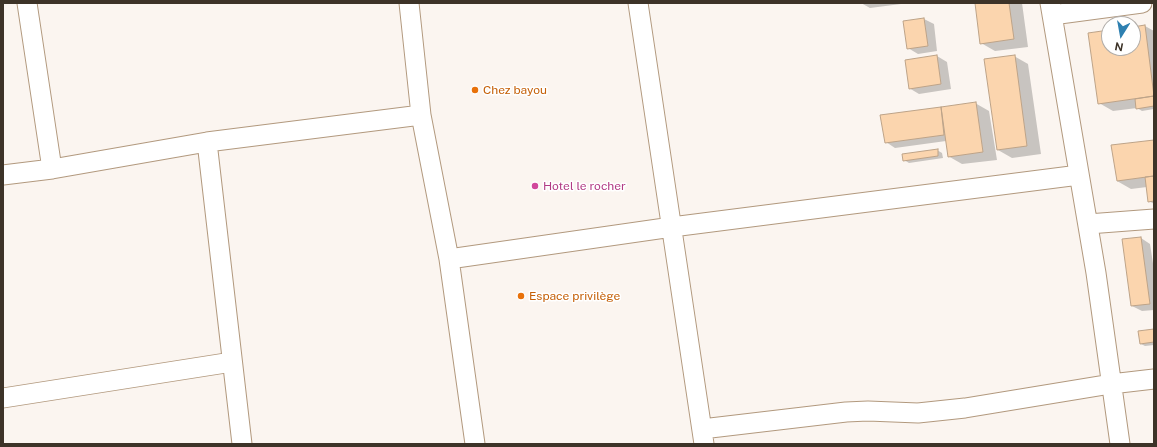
<!DOCTYPE html>
<html>
<head>
<meta charset="utf-8">
<style>
	body { margin:0 }
	#map { position:relative; width:1157px; height:447px; overflow:hidden; background:#fbf5f0; font-family:"Public Sans",sans-serif }
	canvas { display:block }
	.frame { position:absolute; inset:0; border:4px solid #3d3328; pointer-events:none }
	.north { position:absolute; left:1101px; top:16px; width:40px; height:40px; box-sizing:border-box; background:#fff; border:1px solid #b1ada9; border-radius:50%; rotate:191deg; font-size:11px; font-weight:700; line-height:16px; text-align:center; color:#3d3328 }
	.north::after { content:''; display:block; margin:auto; width:14px; height:18px; background:#2e80b1; clip-path:polygon(50% 0,100% 100%,50% 72%,0 100%) }
</style>
</head>
<body>
<div id="map">
<canvas width="1157" height="447"></canvas>
<div class="frame"></div>
<div class="north">N</div>
</div>
<script>
const ctx = document.querySelector('canvas').getContext('2d');
ctx.lineJoin = 'round';
function paint(path, color) { ctx.fillStyle = color; ctx.fill(path, 'evenodd'); }
const toPath = rows => new Path2D(rows.map(r => 'M' + r).join(''));
function strokePath(path, color, width, dash) { ctx.strokeStyle = color; ctx.lineWidth = width; ctx.lineCap = dash ? 'butt' : 'round'; ctx.setLineDash(dash || []); ctx.stroke(path); }
function drawText(font, color, halo, rows, align = 'center') {
  ctx.font = font + ' "Public Sans",sans-serif'; ctx.lineWidth = 3; ctx.setLineDash([]); ctx.textBaseline = 'middle'; ctx.strokeStyle = halo; ctx.fillStyle = color; for (const [text, x, y, turn = 0] of rows) {
    ctx.save(); ctx.translate(x, y); ctx.rotate((+turn || 0) * Math.PI / 180); ctx.textAlign = isNaN(turn) ? turn : align; if (halo) ctx.strokeText(text, 0, 0); ctx.fillText(text, 0, 0); ctx.restore();
  }
}
const shadow = toPath([
	[861,3,901,3,901,4,870,8],
	[976,3,1022,3,1028,47,995,51,981,43],
	[924,19,934,24,937,51,918,54,908,48],
	[1145,26,1154,31,1154,109,1142,111,1137,108,1113,111,1099,103,1109,31,1109,48,1133,48,1133,28],
	[937,56,947,62,951,89,919,94,909,88],
	[1014,56,1028,64,1041,154,1012,158,998,150],
	[975,103,989,111,997,160,962,164,948,156,946,141,895,148,886,142,882,115],
	[1154,141,1154,204,1149,201,1147,187,1131,189,1117,181],
	[937,150,942,153,943,158,909,163,904,160],
	[1141,238,1150,244,1154,270,1154,310,1142,311,1132,306],
	[1154,330,1154,345,1145,346,1141,344]
]);
const building = toPath([
	[975,3,1009,3,1014,39,980,44,975,3],
	[924,18,928,46,907,49,903,21,924,18],
	[1145,25,1154,96,1098,104,1088,33,1109,30,1109,48,1133,48,1133,27,1145,25],
	[937,55,941,84,909,89,905,60,937,55],
	[1015,55,1027,146,997,150,984,59,1015,55],
	[1154,96,1154,106,1136,109,1135,99,1154,96],
	[976,102,983,152,948,157,941,107,976,102],
	[941,107,944,135,885,143,880,115,941,107],
	[1154,140,1154,176,1117,181,1111,145,1154,140],
	[938,149,938,156,903,161,902,154,938,149],
	[1154,176,1154,201,1148,202,1145,177,1154,176],
	[1141,237,1150,304,1131,306,1122,239,1141,237],
	[1154,329,1154,342,1140,344,1138,331,1154,329]
]);
const minor = toPath([
	[27,3,52,169],
	[409,3,421,115,449,259,475,444],
	[638,3,704,444],
	[1050,3,1096,273,1120,444],
	[1052,15,1142,3],
	[207,142,242,444],
	[3,175,52,169,207,142,421,115],
	[1088,224,1154,219],
	[449,259,672,227,1079,175],
	[3,398,232,362],
	[702,429,846,412,868,411,918,413,965,408,1111,384,1154,379]
]);
const markers = [
	[475,90,4,"#e8710a"],
	[535,186,4,"#d1479c"],
	[521,296,4,"#e8710a"]
];
const foodNames = [
	["Chez bayou",483,90],
	["Espace privilège",529,296]
];
const hotelNames = [
	["Hotel le rocher",543,186]
];
paint(shadow, '#0003');
paint(building, '#fbd5ae');
strokePath(building, '#bda388', 1);
strokePath(minor, '#b2997e', 21);
strokePath(minor, '#fff', 19);
for (const [x, y, r, color] of markers) { const dot = new Path2D(); dot.arc(x, y, r, 0, 2 * Math.PI); ctx.fillStyle = color; ctx.fill(dot); strokePath(dot, '#fff', 1.5); }
drawText('12px', '#c56008', '#fff', foodNames, 'left');
drawText('12px', '#b23c85', '#fff', hotelNames, 'left');
</script>
</body>
</html>
